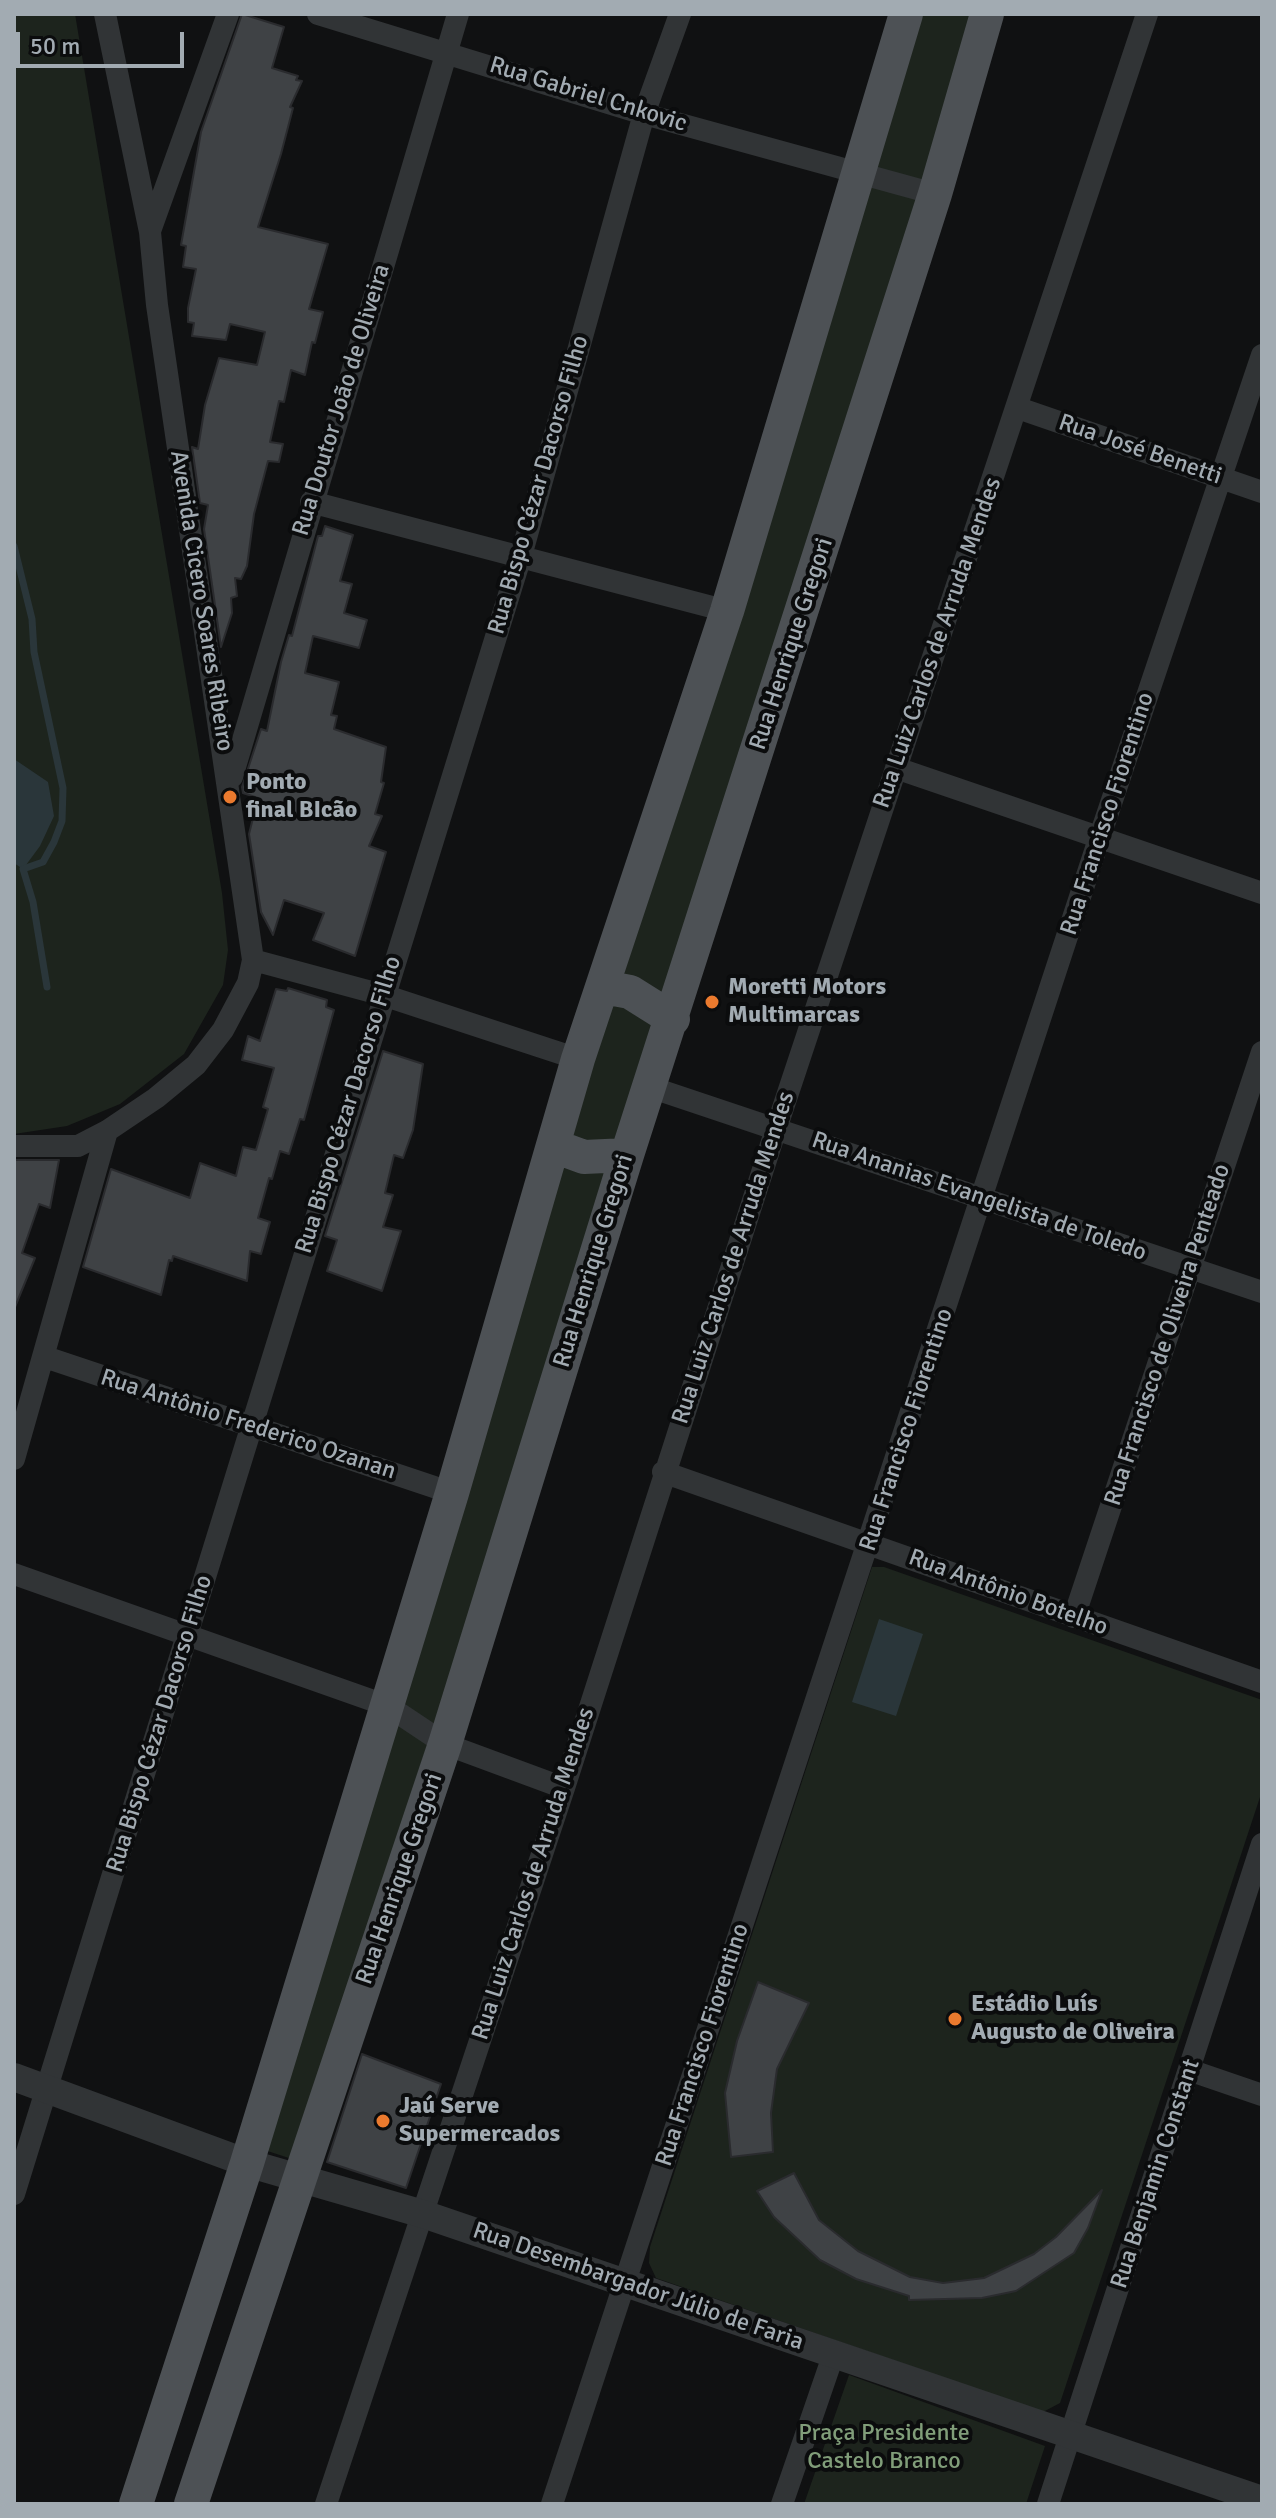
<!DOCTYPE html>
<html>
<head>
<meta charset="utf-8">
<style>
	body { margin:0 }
	#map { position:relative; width:1276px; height:2518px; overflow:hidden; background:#101112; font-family:Signika,sans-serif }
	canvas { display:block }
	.frame { position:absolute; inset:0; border:16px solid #a2abb2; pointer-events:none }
	.scale { position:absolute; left:16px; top:32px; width:168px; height:36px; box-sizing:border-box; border:4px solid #a2abb2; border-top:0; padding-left:10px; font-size:24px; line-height:28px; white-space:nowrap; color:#a2abb2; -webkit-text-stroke:6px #0b0c0d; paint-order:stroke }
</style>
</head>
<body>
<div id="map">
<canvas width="1276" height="2518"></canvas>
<div class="frame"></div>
<div class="scale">50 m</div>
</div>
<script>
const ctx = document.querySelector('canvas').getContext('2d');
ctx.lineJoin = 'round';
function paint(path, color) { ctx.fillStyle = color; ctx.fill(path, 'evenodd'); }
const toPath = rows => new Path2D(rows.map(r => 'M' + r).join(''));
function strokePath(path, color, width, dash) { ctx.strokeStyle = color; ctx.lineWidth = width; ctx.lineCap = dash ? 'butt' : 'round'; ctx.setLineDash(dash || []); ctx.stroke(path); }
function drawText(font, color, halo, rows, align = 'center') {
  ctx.font = font + ' Signika,sans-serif'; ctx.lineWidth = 8; ctx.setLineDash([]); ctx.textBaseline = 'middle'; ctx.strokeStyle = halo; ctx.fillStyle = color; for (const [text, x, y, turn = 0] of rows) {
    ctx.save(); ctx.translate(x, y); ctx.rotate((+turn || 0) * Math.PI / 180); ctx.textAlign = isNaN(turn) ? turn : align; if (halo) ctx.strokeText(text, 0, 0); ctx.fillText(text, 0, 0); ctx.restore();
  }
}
const green = toPath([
	[14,14,75,14,222,893,228,950,223,985,184,1054,120,1104,67,1126,14,1134],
	[917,14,973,14,846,427,434,1724,292,2159,240,2142],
	[872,1567,884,1567,1262,1700,1262,1791,1060,2403,1043,2412,656,2278,649,2263,650,2247],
	[849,2375,1045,2446,1026,2504,804,2504]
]);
const water = toPath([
	[14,759,48,782,54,816,40,846,23,869,14,863],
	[879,1619,923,1634,896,1716,852,1702]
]);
const stream = toPath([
	[14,546,32,619,34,652,63,788,62,821,54,842,43,862,23,869,33,902,47,987]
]);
const building = toPath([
	[242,14,284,27,272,68,298,76,296,80,302,81,290,107,293,108,281,154,258,227,328,244,309,309,323,312,315,343,312,342,305,375,291,370,284,402,279,401,270,442,283,444,279,462,268,461,254,514,247,566,241,579,235,578,237,596,231,598,232,613,221,647,204,529,208,505,200,503,192,447,198,449,205,405,219,358,257,365,265,332,230,324,226,340,192,336,194,323,188,322,188,308,196,269,183,267,186,246,181,245,201,132,242,14],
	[325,526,353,535,340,581,352,584,344,613,367,620,359,648,313,636,305,673,339,682,331,715,337,716,334,729,386,747,381,782,384,783,375,814,382,816,369,846,386,852,355,956,313,940,324,913,284,900,273,935,261,912,249,834,258,798,243,793,242,787,261,729,267,731,281,662,289,635,292,636,318,536,322,536,325,526],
	[288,988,327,1000,326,1007,334,1010,304,1120,300,1119,289,1154,280,1151,272,1179,269,1178,258,1218,270,1222,261,1254,250,1251,247,1281,173,1256,172,1261,169,1260,161,1295,83,1267,111,1169,190,1198,200,1163,236,1176,243,1147,256,1150,268,1109,263,1107,274,1068,242,1060,248,1036,260,1041,276,989,287,991,288,988],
	[383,1051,423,1064,413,1130,403,1158,394,1155,385,1193,393,1195,383,1227,401,1231,382,1291,327,1271,337,1240,325,1236,383,1051],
	[14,1160,59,1160,50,1208,39,1204,22,1253,35,1258,15,1307,14,1160],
	[758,1982,809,2003,777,2069,771,2113,773,2152,731,2157,725,2093,737,2041,758,1982],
	[362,2054,441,2084,406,2188,327,2162,362,2054],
	[794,2173,819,2220,858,2251,910,2277,943,2283,984,2278,1034,2254,1056,2237,1102,2190,1088,2228,1074,2253,1016,2291,982,2298,909,2300,909,2296,856,2279,820,2260,774,2217,757,2191,794,2173]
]);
const minor = toPath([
	[318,14,644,114,935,194],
	[150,231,228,14],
	[1018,408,1262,492],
	[311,502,727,611],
	[896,768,1262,893],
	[232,777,458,14],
	[253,960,383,995,578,1059],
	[650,1087,1262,1292],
	[14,1146,78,1146,107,1131,156,1098,196,1065,223,1030,248,983,253,960,157,305,150,232,105,14],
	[45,1357,452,1493],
	[14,1459,107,1131],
	[663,1472,1262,1682],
	[14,1574,388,1706,445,1744,564,1788],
	[1074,1617,1262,1052],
	[1189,2070,1262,2095],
	[14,2194,521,556,644,114,680,14],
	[326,2504,564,1788,776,1129,1147,14],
	[552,2504,1100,836,1262,355],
	[782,2504,834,2353],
	[1048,2504,1262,1844]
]);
const tertiary = toPath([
	[14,2077,247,2163,423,2214,1262,2500]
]);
const primary = toPath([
	[601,992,614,989,630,992,673,1019],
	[554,1146,584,1157,627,1155],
	[136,2504,247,2163,452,1493,578,1059,727,611,906,14],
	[191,2504,445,1744,627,1155,935,194,987,14]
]);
const markers = [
	[230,797,8,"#eb7a2e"],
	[712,1002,8,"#eb7a2e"],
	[955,2019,8,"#eb7a2e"],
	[383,2121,8,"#eb7a2e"]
];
const streetNames = [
	["Rua Gabriel Cnkovic",588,95,17],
	["Rua Doutor João de Oliveira",342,400,-73],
	["Rua José Benetti",1140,450,19],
	["Rua Bispo Cézar Dacorso Filho",539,485,-74],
	["Avenida Cicero Soares Ribeiro",201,601,81],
	["Rua Luiz Carlos de Arruda Mendes",938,643,-71],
	["Rua Henrique Gregori",792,644,-72],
	["Rua Francisco Fiorentino",1108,814,-72],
	["Rua Bispo Cézar Dacorso Filho",349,1105,-73],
	["Rua Ananias Evangelista de Toledo",979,1197,19],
	["Rua Luiz Carlos de Arruda Mendes",734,1258,-72],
	["Rua Henrique Gregori",594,1261,-73],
	["Rua Francisco de Oliveira Penteado",1168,1335,-72],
	["Rua Antônio Frederico Ozanan",248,1425,18],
	["Rua Francisco Fiorentino",907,1430,-72],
	["Rua Antônio Botelho",1008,1593,20],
	["Rua Bispo Cézar Dacorso Filho",160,1724,-73],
	["Rua Luiz Carlos de Arruda Mendes",534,1874,-72],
	["Rua Henrique Gregori",400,1879,-71],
	["Rua Francisco Fiorentino",703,2045,-72],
	["Rua Benjamin Constant",1156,2174,-72],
	["Rua Desembargador Júlio de Faria",638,2287,19]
];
const poiNames = [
	["Ponto",246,783],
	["final BIcão",246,811],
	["Moretti Motors",728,988],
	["Multimarcas",728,1016],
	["Estádio Luís",971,2005],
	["Augusto de Oliveira",971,2033],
	["Jaú Serve",399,2107],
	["Supermercados",399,2135]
];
const parkNames = [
	["Praça Presidente",884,2434],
	["Castelo Branco",884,2462]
];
paint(green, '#1d241d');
paint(water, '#2a363a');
strokePath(stream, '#2a363a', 7);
paint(building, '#3f4245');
strokePath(building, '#2a2b2e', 2);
strokePath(minor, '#313436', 22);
strokePath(tertiary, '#313436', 28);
strokePath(primary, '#4d5155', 34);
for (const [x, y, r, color] of markers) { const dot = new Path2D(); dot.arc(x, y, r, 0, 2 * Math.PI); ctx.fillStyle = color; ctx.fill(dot); strokePath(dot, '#0b0c0d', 3); }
drawText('24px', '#a2abb2', '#0b0c0d', streetNames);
drawText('bold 24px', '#a2abb2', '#0b0c0d', poiNames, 'left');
drawText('24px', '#809d79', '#0b0c0d', parkNames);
</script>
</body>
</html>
